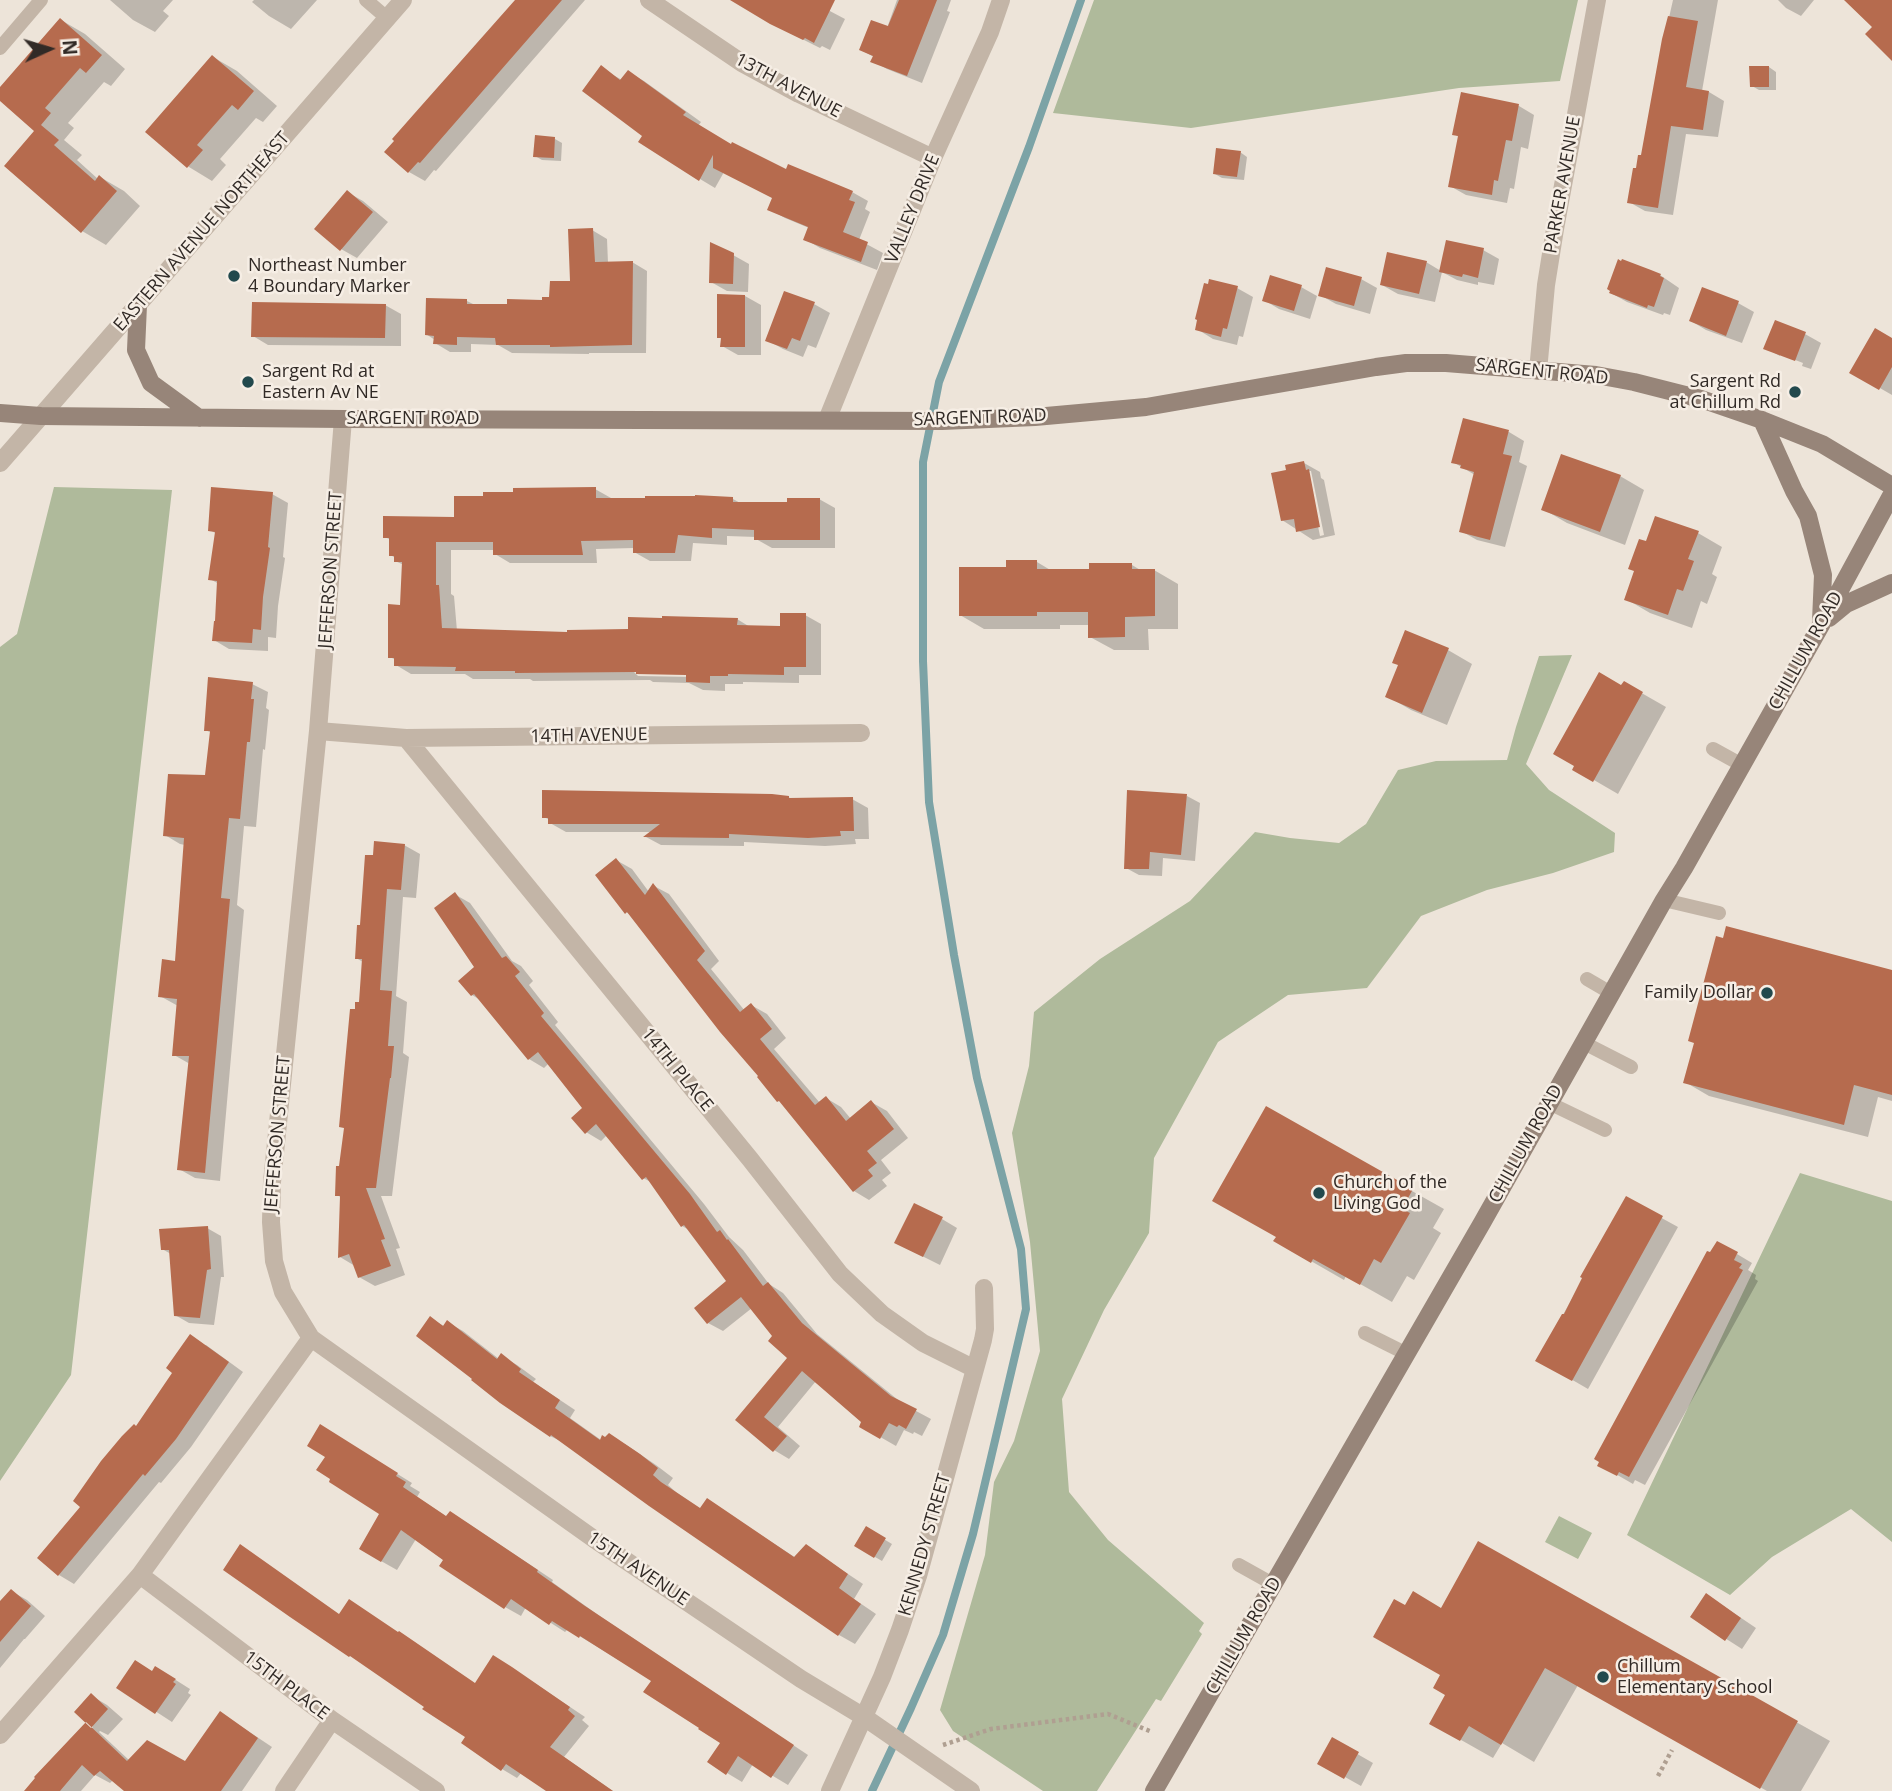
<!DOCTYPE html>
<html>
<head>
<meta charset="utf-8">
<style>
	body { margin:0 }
	#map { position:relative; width:1892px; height:1791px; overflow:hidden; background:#ede4d9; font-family:"Open Sans",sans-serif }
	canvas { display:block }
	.north { position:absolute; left:14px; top:14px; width:70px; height:70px; -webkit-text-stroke:5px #f6eee5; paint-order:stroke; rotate:86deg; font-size:19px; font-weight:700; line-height:28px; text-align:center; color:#312a26 }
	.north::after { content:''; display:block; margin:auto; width:24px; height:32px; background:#312a26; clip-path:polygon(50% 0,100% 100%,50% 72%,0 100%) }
</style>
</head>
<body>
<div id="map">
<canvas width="1892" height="1791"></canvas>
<div class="north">N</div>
</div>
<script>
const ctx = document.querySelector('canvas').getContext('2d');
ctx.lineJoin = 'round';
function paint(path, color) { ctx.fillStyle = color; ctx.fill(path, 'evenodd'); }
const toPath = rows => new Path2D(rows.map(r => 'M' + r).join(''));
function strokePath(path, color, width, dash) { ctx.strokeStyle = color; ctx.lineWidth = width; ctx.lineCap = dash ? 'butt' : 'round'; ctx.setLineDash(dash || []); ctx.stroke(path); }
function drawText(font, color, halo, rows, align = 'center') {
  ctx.font = font + ' "Open Sans",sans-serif'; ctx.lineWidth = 5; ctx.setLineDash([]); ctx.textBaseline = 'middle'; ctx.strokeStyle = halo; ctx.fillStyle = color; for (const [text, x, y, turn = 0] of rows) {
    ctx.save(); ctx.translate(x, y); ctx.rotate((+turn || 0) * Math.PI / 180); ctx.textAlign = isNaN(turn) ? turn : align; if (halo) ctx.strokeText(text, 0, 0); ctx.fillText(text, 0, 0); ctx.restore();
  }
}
const green = toPath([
	[1094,0,1578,0,1560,81,1459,88,1191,128,1053,113],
	[54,487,172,490,71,1375,0,1481,0,647,17,634],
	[1572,655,1526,764,1549,790,1615,833,1614,852,1553,873,1487,890,1421,916,1367,988,1288,995,1218,1042,1154,1158,1149,1233,1104,1310,1062,1399,1069,1492,1108,1540,1204,1623,1199,1631,1202,1634,1161,1701,1156,1699,1097,1791,1043,1791,953,1731,940,1710,985,1555,994,1482,1014,1441,1040,1351,1030,1242,1012,1133,1029,1066,1034,1012,1100,959,1190,901,1255,832,1290,838,1339,843,1366,824,1398,770,1436,761,1507,760,1516,727,1539,656],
	[1800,1173,1892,1201,1892,1542,1851,1509,1772,1557,1730,1595,1627,1535],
	[1559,1516,1592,1533,1578,1559,1545,1542]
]);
const shadow = toPath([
	[110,0,173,0,163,11,169,16,155,32,133,20],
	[254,0,317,0,291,29,269,16,252,2],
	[516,0,585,0,436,171,434,170,425,181,409,172],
	[733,0,809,0,845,19,830,50,822,46,820,48,786,31],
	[897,0,951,0,947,11,950,12,922,83,887,69,873,61,874,57,861,50,887,28],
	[1673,0,1718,0,1702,91,1709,92,1724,101,1718,137,1686,134,1673,215,1645,211,1629,202,1643,157,1664,40],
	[1778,0,1814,0,1801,16,1786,8],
	[61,20,85,34,125,69,111,86,104,82,68,123,74,128,64,140,82,155,77,160,98,179,100,177,124,191,140,206,106,245,82,231,37,131,0,99,0,90],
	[213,57,237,71,277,106,263,122,256,118,220,159,226,165,212,181,189,167,148,132],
	[1769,67,1776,72,1776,90,1759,90,1752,86],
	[601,68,622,80,628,72,644,81,701,122,698,126,732,146,787,172,852,192,868,201,865,209,870,212,859,240,883,253,877,270,820,248,805,239,809,228,785,218,769,209,774,198,724,172,715,188,700,179,644,135],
	[1463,94,1519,106,1534,115,1528,149,1521,147,1514,189,1510,188,1507,203,1466,195,1450,186,1459,137,1454,134],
	[555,139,562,143,561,161,542,160,535,156],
	[1240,152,1247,157,1244,180,1222,178,1215,174],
	[347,192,363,201,388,222,357,258,341,249],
	[592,230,607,239,608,263,632,262,647,271,646,353,589,353,589,354,512,353,498,345,471,344,471,352,450,352,435,343,435,340,426,334,467,301,475,305,509,306,543,302,551,299,572,283],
	[1483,250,1499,259,1494,285,1478,282,1478,285,1457,280,1442,272,1435,302,1398,294,1382,285,1426,262,1441,271],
	[733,255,749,264,748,292,727,291,711,282],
	[1660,275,1679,288,1670,315,1664,313,1663,315,1627,302,1611,293],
	[1361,279,1377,288,1370,314,1336,304,1320,295],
	[1301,287,1317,296,1310,319,1279,309,1264,300],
	[1237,288,1253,297,1243,337,1239,336,1237,345,1213,339,1197,329],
	[1703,289,1738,303,1754,312,1742,343,1706,330,1691,321],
	[719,296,745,296,761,305,761,355,738,355,722,346,722,339,718,337],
	[814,304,830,313,816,348,808,345,803,357,783,349,767,340],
	[385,305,401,314,401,346,268,345,253,336],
	[1805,334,1821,343,1811,369,1802,366,1803,363,1780,354,1780,356,1765,348],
	[1892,340,1892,395,1852,372],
	[1464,421,1509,432,1524,441,1519,462,1527,466,1505,547,1477,540,1461,531,1475,475,1453,462],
	[1304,463,1320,472,1321,478,1324,480,1335,535,1313,540,1282,520,1288,471],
	[1307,471,1311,471,1324,535,1320,536],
	[1620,476,1644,490,1625,545,1567,523,1543,509],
	[595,489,611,498,733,499,742,504,789,504,819,499,835,508,835,548,772,548,756,539,756,537,727,536,727,545,693,543,691,561,650,561,634,552,634,548,596,549,597,563,510,563,495,554,495,550,451,550,451,594,454,596,457,631,569,634,630,631,737,619,750,627,782,627,805,615,821,624,821,675,799,675,799,683,743,682,743,684,725,684,725,691,703,690,689,683,653,682,650,680,533,681,530,679,473,679,465,674,411,674,396,665,396,660,390,657,402,607,404,565,395,561,395,558,391,555,391,540,385,537,456,518],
	[634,672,695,673,695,677,638,676],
	[272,494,288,503,283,557,285,558,278,606,276,638,268,637,268,651,229,649,214,640,219,584,210,579,217,534,210,530],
	[1698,533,1722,547,1712,574,1717,577,1707,604,1701,601,1692,628,1650,613,1626,599,1647,543],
	[1037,562,1052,571,1091,571,1132,565,1142,571,1154,570,1178,584,1178,629,1148,629,1149,650,1114,650,1090,637,1090,625,1060,625,1060,629,984,629,960,615,1008,569],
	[1448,650,1472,664,1447,725,1411,710,1387,696],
	[1624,683,1666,707,1618,794,1575,769],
	[252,684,268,692,266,708,269,710,265,750,263,749,256,827,244,826,237,905,244,910,220,1181,195,1178,179,1169,190,1064,174,1055,178,1006,160,996,176,963,185,845,180,844,165,835,206,777,212,733,205,730],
	[1187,796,1200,803,1195,861,1163,858,1162,876,1139,875,1126,868],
	[788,797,792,799,852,799,868,808,869,839,855,839,856,844,825,846,744,842,744,846,661,845,646,837,652,832,566,832,550,823,550,820,544,817],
	[404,845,420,854,416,898,403,897,396,996,407,1002,403,1053,409,1057,392,1196,381,1196,400,1248,396,1249,405,1275,375,1286,359,1277,355,1266,340,1257,342,1198,337,1195,346,1129,341,1126,356,1011,361,1004,363,962,356,958,375,857],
	[616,860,632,869,649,892,654,886,669,894,719,961,711,969,745,1011,751,1005,767,1014,786,1038,774,1049,820,1103,826,1098,841,1107,851,1119,871,1102,887,1111,908,1138,881,1160,891,1173,882,1180,887,1186,869,1200,854,1191,631,915,626,912],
	[456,895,470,903,512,961,521,966,533,981,529,985,558,1022,555,1025,704,1204,729,1237,743,1250,769,1284,783,1293,817,1334,903,1404,931,1419,922,1436,914,1432,913,1434,904,1430,896,1446,861,1426,864,1422,816,1381,778,1427,800,1446,789,1459,774,1450,738,1419,789,1358,752,1308,723,1331,708,1323,729,1281,691,1231,682,1226,653,1183,643,1178,607,1135,601,1141,586,1132,585,1108,549,1063,544,1068,529,1059,482,1001,472,995,476,968],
	[1892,971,1892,1101,1878,1097,1868,1137,1709,1096,1685,1082],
	[1266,1109,1444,1209,1433,1228,1441,1233,1414,1280,1407,1276,1392,1302,1346,1276,1344,1280,1276,1241,1278,1237],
	[1627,1199,1678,1227,1588,1389,1538,1360],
	[942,1219,957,1228,940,1265,912,1251],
	[207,1228,221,1236,224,1277,221,1277,214,1325,189,1323,175,1315,171,1254,162,1249],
	[1737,1254,1752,1263,1748,1270,1756,1275,1755,1279,1758,1281,1645,1485,1635,1480,1633,1484,1600,1465],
	[431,1319,444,1326,447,1322,463,1331,499,1359,501,1356,517,1365,536,1379,533,1382,575,1410,570,1418,601,1440,625,1444,656,1465,673,1478,668,1485,677,1493,701,1509,707,1500,796,1558,806,1546,863,1584,854,1599,876,1614,855,1644,839,1635,567,1444,550,1436],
	[206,1345,243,1372,191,1447,161,1483,159,1482,74,1584,59,1575,83,1507,136,1428],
	[336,1436,412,1483,410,1486,420,1492,417,1497,447,1517,466,1522,553,1580,552,1582,601,1617,808,1755,788,1785,753,1764,742,1782,727,1773,722,1743,653,1681,568,1629,565,1632,526,1607,521,1616,505,1607,416,1539,397,1570,381,1561,381,1513],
	[867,1529,892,1544,882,1561,856,1546],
	[1479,1544,1830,1741,1801,1791,1767,1791,1578,1685,1534,1762,1502,1743,1493,1758,1431,1723,1447,1695,1442,1675,1405,1608,1442,1610],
	[11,1591,27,1600,45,1616,25,1639,24,1639,0,1668,0,1603],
	[1722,1605,1756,1628,1742,1649,1692,1617],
	[340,1615,476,1684,509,1666,585,1717,582,1720,589,1726,564,1757,613,1791,547,1791,522,1772,517,1778,502,1769,463,1743,467,1737,426,1706],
	[153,1672,171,1677,190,1689,188,1693,191,1695,172,1722,118,1687],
	[92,1696,107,1705,123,1719,108,1735,100,1731,99,1732,130,1761,186,1763,221,1713,272,1747,242,1791,127,1791,113,1780,110,1783,95,1775,81,1791,33,1791,93,1727,77,1712],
	[1333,1740,1373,1763,1361,1786,1320,1763]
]);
const stream = toPath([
	[872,1791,911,1708,943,1635,973,1534,1026,1309,1021,1249,977,1078,954,955,929,802,923,661,923,462,939,382,1029,147,1081,0]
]);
const building = toPath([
	[515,0,562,0,420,163,418,162,408,173,384,152,394,141,392,139,414,114],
	[730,0,835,0,814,43,805,38,803,40,770,24],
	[899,0,937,0,907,76,870,62,873,56,859,50,871,20,888,26],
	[1844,0,1892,0,1892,61,1865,34,1872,27],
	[1668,16,1698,21,1686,87,1709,91,1703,130,1671,126,1658,208,1627,203,1633,168,1636,168,1638,155,1641,155,1662,39],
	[60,18,102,55,86,73,80,68,45,108,51,113,41,125,59,140,54,145,95,181,99,175,117,191,81,233,4,166,34,131,0,101,0,87],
	[212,55,254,91,238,110,232,105,197,145,203,150,187,168,145,132],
	[601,65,620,80,628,70,686,112,683,115,731,144,732,142,786,169,788,164,853,191,849,200,855,202,843,232,868,242,861,262,803,240,808,227,767,210,772,198,713,168,713,155,699,181,638,142,642,136,582,91],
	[1749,66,1769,66,1769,87,1750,87],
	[1461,92,1519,104,1512,141,1506,140,1498,181,1494,180,1492,195,1448,187,1458,136,1452,135],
	[535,135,555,137,554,158,533,157],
	[1216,148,1241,151,1237,177,1213,174],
	[347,190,373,212,340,251,314,229],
	[593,228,595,262,633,261,632,345,550,347,550,345,496,345,495,338,457,337,457,345,433,344,434,336,425,335,426,298,467,299,467,304,507,304,507,299,542,300,542,297,549,297,550,281,570,281,568,229],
	[1446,240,1484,248,1478,278,1463,274,1462,277,1439,272],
	[710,242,734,253,733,284,709,283],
	[1387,252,1427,261,1419,294,1380,285],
	[1618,259,1621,261,1622,259,1651,270,1661,274,1660,276,1664,278,1654,307,1648,305,1647,308,1609,293,1610,291,1607,289],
	[1326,267,1362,277,1354,306,1318,296],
	[1270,275,1302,285,1294,311,1262,301],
	[1209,279,1238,286,1227,329,1223,328,1221,337,1195,330,1197,320,1195,319,1204,283,1208,284],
	[1702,287,1739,301,1726,336,1689,321],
	[784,291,815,302,800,341,792,338,787,349,765,341],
	[717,294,745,295,745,347,720,347,721,338,717,338],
	[252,302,386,304,385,338,251,337],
	[1775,320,1806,332,1795,361,1763,349],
	[1875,328,1892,338,1892,367,1879,390,1849,373],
	[1463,418,1509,430,1503,454,1512,456,1490,540,1459,532,1474,472,1460,468,1461,465,1451,463],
	[1561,454,1621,475,1600,532,1541,510],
	[1304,461,1306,470,1309,469,1320,527,1296,532,1294,519,1281,521,1271,473,1286,470,1285,465],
	[211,487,273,492,268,547,270,548,263,597,261,630,253,629,252,643,212,641,214,621,215,621,217,581,208,580,215,532,208,531],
	[596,487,596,498,645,498,645,496,695,496,695,495,733,497,733,502,787,502,787,498,820,498,820,540,754,540,754,530,712,528,712,538,678,535,675,553,633,553,633,540,581,541,583,555,493,555,493,542,436,542,436,585,439,585,442,628,567,632,567,630,628,629,628,617,662,618,662,616,738,618,737,625,780,626,780,613,806,613,806,667,784,667,784,675,728,674,728,676,710,676,710,683,686,682,686,675,636,674,636,672,515,673,515,671,455,671,456,667,394,666,394,658,388,658,388,604,400,605,402,562,394,562,394,556,389,556,389,538,383,538,383,516,454,517,454,496,483,496,483,492,513,492,513,488],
	[1655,516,1699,531,1688,559,1694,561,1683,591,1677,589,1668,615,1624,600,1634,571,1628,569,1639,539,1646,541],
	[1006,560,1037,560,1037,569,1089,569,1089,563,1132,563,1132,569,1155,569,1155,616,1125,617,1125,637,1088,638,1088,612,1037,612,1037,616,959,616,959,567,1006,567],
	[1405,630,1449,648,1422,713,1385,697,1398,665,1392,663],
	[1599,672,1621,685,1624,681,1643,692,1593,782,1572,770,1574,766,1553,754],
	[208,677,253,682,251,699,254,699,250,742,247,742,240,819,229,818,221,898,230,899,205,1173,177,1170,189,1056,172,1056,177,999,158,997,162,959,175,961,184,838,163,836,168,774,205,775,210,731,204,731],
	[542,790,772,794,789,796,789,798,853,797,854,831,840,831,841,836,808,838,729,834,729,838,643,837,660,824,548,824,548,818,542,818],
	[1127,790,1187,794,1181,855,1150,852,1149,869,1124,869],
	[374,841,405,844,401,890,387,889,380,990,392,991,388,1046,394,1046,391,1078,390,1078,376,1188,366,1188,385,1239,381,1240,391,1266,358,1278,349,1254,338,1258,340,1196,335,1196,336,1166,339,1166,344,1128,339,1127,350,1009,355,1009,355,1002,359,1002,362,959,355,959,357,925,360,925,365,855,373,855],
	[616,858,645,895,653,883,705,951,697,960,740,1012,751,1003,772,1029,760,1039,815,1105,826,1096,846,1121,871,1100,894,1129,867,1151,877,1163,868,1170,873,1176,853,1192,779,1101,777,1102,757,1077,758,1076,720,1032,627,912,625,914,595,875],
	[455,892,502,958,506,956,520,972,515,976,544,1013,541,1016,690,1194,717,1232,720,1230,727,1240,728,1239,763,1286,768,1282,802,1323,891,1396,917,1409,906,1429,899,1425,897,1427,889,1423,880,1439,859,1427,861,1422,802,1371,764,1417,787,1436,773,1452,735,1420,787,1358,768,1341,772,1336,741,1297,707,1324,694,1308,726,1281,684,1225,681,1227,646,1177,642,1180,596,1124,585,1134,571,1118,582,1108,538,1052,528,1060,474,994,471,996,458,981,474,967,434,908],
	[1726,926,1892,970,1892,1095,1854,1085,1844,1125,1683,1083,1694,1043,1688,1041,1716,936,1723,938],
	[1266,1106,1413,1189,1402,1209,1410,1213,1381,1263,1374,1259,1360,1285,1313,1259,1311,1263,1273,1241,1276,1237,1212,1201],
	[1626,1196,1663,1216,1572,1381,1535,1361,1562,1314,1564,1314,1582,1278,1580,1277],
	[914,1203,943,1217,923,1257,894,1243],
	[208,1226,211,1269,207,1270,200,1318,174,1316,169,1250,161,1250,159,1229],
	[1717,1241,1738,1252,1734,1260,1742,1264,1739,1268,1743,1270,1629,1477,1619,1472,1617,1476,1597,1466,1599,1462,1594,1459,1707,1251,1710,1252],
	[430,1316,443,1326,447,1320,497,1359,501,1353,521,1369,519,1372,560,1400,555,1408,600,1440,602,1435,605,1437,609,1433,640,1454,658,1468,653,1475,661,1482,700,1508,707,1498,794,1557,806,1544,848,1574,839,1588,861,1604,838,1636,649,1506,551,1435,550,1437,500,1403,471,1380,472,1379,416,1336],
	[190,1334,229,1362,176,1439,145,1476,143,1474,58,1576,37,1558,80,1507,73,1501,101,1461,122,1436,134,1424,136,1426,172,1373,166,1368],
	[320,1424,398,1473,396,1476,406,1482,403,1487,446,1516,450,1511,538,1570,537,1572,585,1606,794,1745,771,1778,738,1756,726,1775,707,1762,720,1743,698,1729,699,1728,643,1692,651,1681,580,1636,579,1638,552,1621,549,1625,511,1599,504,1609,439,1566,443,1560,401,1530,381,1562,359,1549,379,1514,329,1482,330,1479,316,1470,325,1457,307,1446],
	[866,1526,886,1538,874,1558,854,1546],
	[1478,1541,1798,1721,1760,1789,1545,1668,1501,1745,1469,1726,1460,1741,1429,1724,1445,1695,1433,1688,1440,1675,1373,1637,1394,1599,1405,1605,1413,1591,1441,1608],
	[240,1544,339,1614,349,1599,398,1632,399,1631,475,1683,493,1655,512,1667,570,1707,568,1710,575,1716,550,1747,613,1791,546,1791,506,1764,501,1771,461,1743,465,1737,422,1709,424,1707,350,1656,349,1657,290,1617,223,1570],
	[11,1589,31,1606,0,1642,0,1601],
	[1706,1593,1741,1618,1725,1641,1690,1617],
	[135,1660,152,1671,155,1666,176,1679,173,1682,176,1684,155,1714,116,1688],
	[91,1693,108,1709,91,1728,74,1712],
	[220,1711,258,1738,221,1791,124,1791,100,1771,94,1776,82,1765,60,1791,24,1791,35,1778,34,1777,86,1722,127,1761,147,1740,185,1761],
	[1332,1737,1359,1752,1344,1779,1317,1764]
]);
const path = toPath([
	[943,1745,991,1729,1108,1714,1152,1732],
	[1658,1776,1672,1750]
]);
const service = toPath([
	[366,0,387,18],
	[0,48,41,0],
	[1713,749,1742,765],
	[1664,900,1719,913],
	[1587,979,1611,993],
	[1584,1043,1631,1067],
	[1549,1103,1605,1130],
	[1365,1333,1407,1354],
	[1239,1565,1273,1584]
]);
const minor = toPath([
	[649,0,742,63,799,94,933,158],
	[1538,371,1546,285,1555,229,1597,0],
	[343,419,318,731,272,1182,271,1222,274,1261,283,1292,311,1338,594,1539,801,1679,864,1717,971,1791],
	[827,420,933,158,990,32,1001,0],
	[0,463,41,416],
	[318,731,406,738,861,733],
	[406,738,750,1159,840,1274,882,1314,923,1343,975,1369],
	[140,1575,332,1720,436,1791],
	[0,1735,140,1575,311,1338],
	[284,1791,332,1720],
	[830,1791,882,1677,900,1630,918,1576,983,1340,985,1329,984,1288]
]);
const tertiary = toPath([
	[41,416,403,0]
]);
const secondary = toPath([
	[138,305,136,350,151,383,199,418],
	[0,413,41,416,343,419,942,421,1035,417,1146,407,1376,367,1406,363,1446,363,1596,375,1634,382,1701,399,1762,420,1822,444,1892,486],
	[1762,420,1794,491,1808,516,1823,575,1821,621],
	[1829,618,1846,604,1892,583],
	[1154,1791,1482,1223,1664,900,1684,868,1821,625,1892,494]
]);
const markers = [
	[234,276,7,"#22494d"],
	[248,382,7,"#22494d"],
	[1795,392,7,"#22494d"],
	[1767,993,7,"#22494d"],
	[1319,1193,7,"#22494d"],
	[1603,1677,7,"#22494d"]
];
const streetNames = [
	["13TH AVENUE",788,86,28],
	["PARKER AVENUE",1563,185,-80],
	["VALLEY DRIVE",913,209,-68],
	["EASTERN AVENUE NORTHEAST",202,232,-49],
	["SARGENT ROAD",1542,372,6],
	["SARGENT ROAD",980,418,-2],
	["SARGENT ROAD",413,419],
	["JEFFERSON STREET",331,570,-86],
	["CHILLUM ROAD",1806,651,-61],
	["14TH AVENUE",589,736,-1],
	["14TH PLACE",677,1070,51],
	["JEFFERSON STREET",278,1134,-85],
	["CHILLUM ROAD",1526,1144,-61],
	["KENNEDY STREET",925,1545,-74],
	["15TH AVENUE",638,1569,34],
	["CHILLUM ROAD",1244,1636,-60],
	["15TH PLACE",286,1686,37]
];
const poiNames = [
	["Northeast Number",248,266],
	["4 Boundary Marker",248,287],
	["Sargent Rd at",262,372],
	["Eastern Av NE",262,393],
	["Sargent Rd",1781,382,"right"],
	["at Chillum Rd",1781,403,"right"],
	["Family Dollar",1753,993,"right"],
	["Church of the",1333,1183],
	["Living God",1333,1204],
	["Chillum",1617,1667],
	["Elementary School",1617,1688]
];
paint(green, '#afba9b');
paint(shadow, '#0003');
strokePath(stream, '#7ca3a6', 8);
paint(building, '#b66b4e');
strokePath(path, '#af9f91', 4.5, [3.5, 3.5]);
strokePath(service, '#c3b5a7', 14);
strokePath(minor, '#c3b5a7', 18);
strokePath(tertiary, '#c3b5a7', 18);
strokePath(secondary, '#978579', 18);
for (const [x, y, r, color] of markers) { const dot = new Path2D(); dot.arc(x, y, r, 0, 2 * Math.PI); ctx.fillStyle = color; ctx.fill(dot); strokePath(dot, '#f6eee5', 2.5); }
drawText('18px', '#312a26', '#f6eee5', streetNames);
drawText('18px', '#312a26', '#f6eee5', poiNames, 'left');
</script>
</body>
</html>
